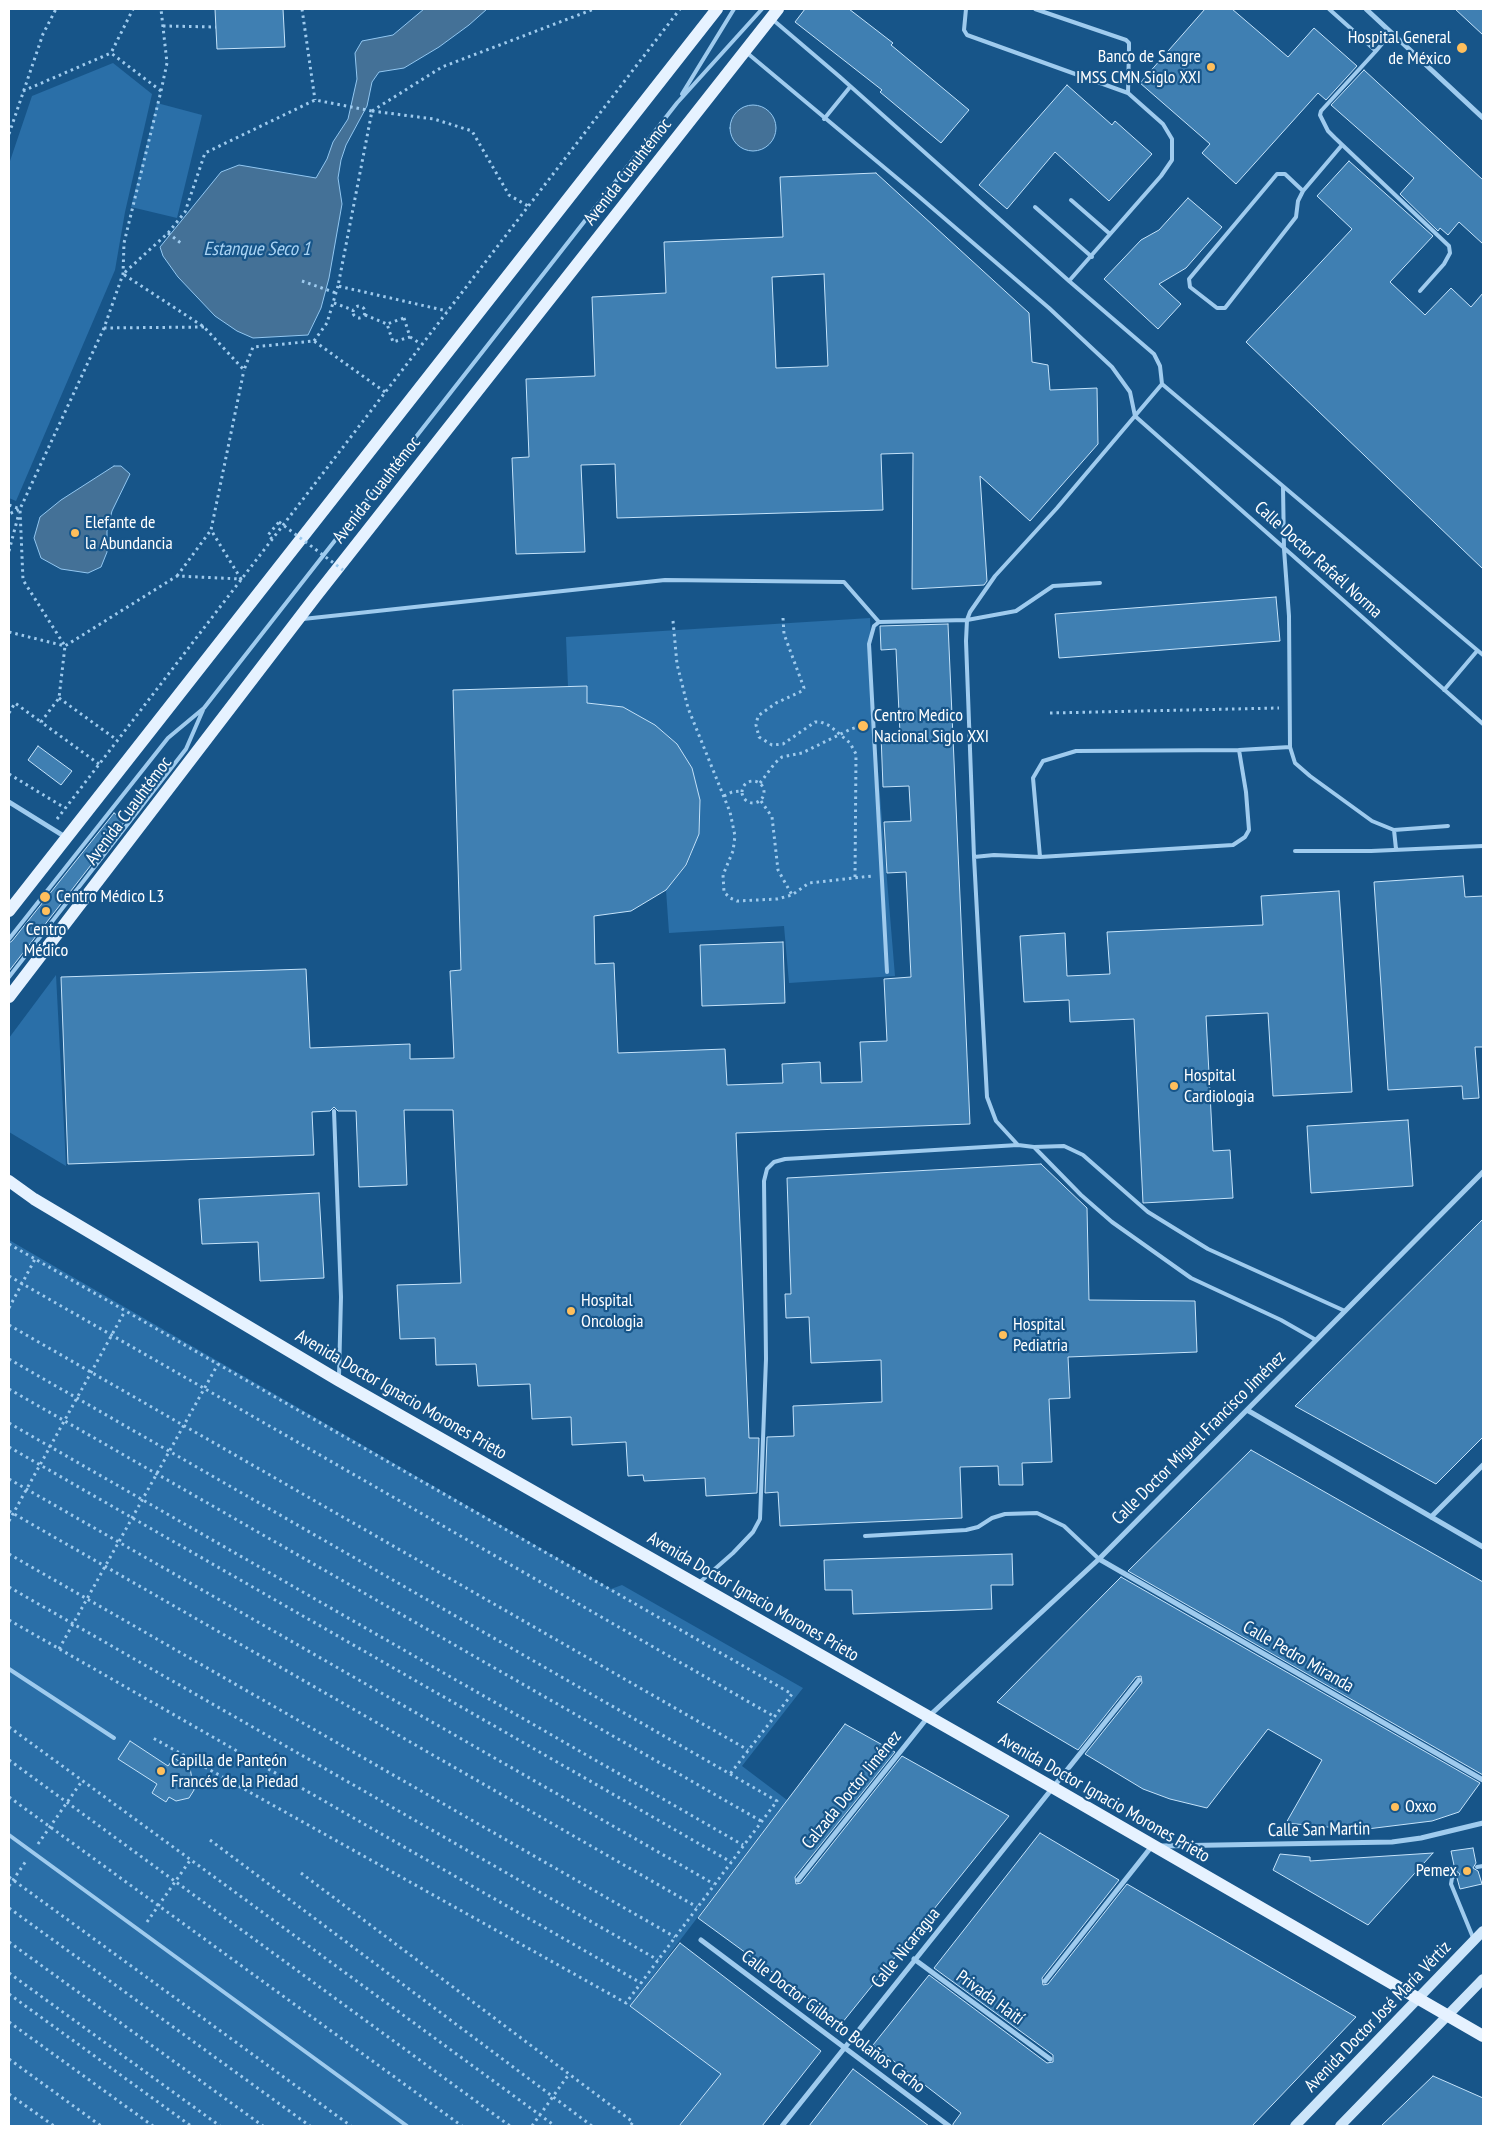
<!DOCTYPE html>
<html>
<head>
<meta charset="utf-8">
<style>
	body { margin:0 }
	#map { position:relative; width:1492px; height:2135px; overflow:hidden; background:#175589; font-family:"PT Sans Narrow",sans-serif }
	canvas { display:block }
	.frame { position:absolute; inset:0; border:10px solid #fff; pointer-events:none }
</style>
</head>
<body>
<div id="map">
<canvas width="1492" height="2135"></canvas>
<div class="frame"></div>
</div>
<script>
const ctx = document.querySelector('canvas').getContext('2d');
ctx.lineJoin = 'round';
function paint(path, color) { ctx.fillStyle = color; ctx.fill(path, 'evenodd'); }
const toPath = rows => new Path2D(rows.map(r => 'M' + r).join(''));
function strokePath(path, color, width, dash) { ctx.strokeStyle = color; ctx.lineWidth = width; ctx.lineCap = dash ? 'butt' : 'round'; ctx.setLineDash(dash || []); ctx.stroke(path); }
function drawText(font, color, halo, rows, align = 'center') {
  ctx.font = font + ' "PT Sans Narrow",sans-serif'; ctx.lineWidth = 4.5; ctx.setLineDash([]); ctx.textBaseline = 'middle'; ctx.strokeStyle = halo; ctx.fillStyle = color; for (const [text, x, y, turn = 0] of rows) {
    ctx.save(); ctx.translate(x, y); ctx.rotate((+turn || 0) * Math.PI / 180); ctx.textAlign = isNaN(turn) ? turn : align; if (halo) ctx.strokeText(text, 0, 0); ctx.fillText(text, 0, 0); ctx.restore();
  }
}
const green = toPath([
	[113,63,152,94,125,212,115,270,16,501,9,498,9,164,32,96],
	[157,103,202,115,177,218,131,207],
	[870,618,874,723,895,976,789,983,784,926,669,933,666,890,687,865,699,834,700,800,692,768,677,744,655,725,623,707,587,703,587,686,568,687,566,637],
	[56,975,66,1166,9,1132,9,1038],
	[9,1240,611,1589,622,1585,803,1688,742,1766,787,1800,630,2006,721,2074,678,2126,9,2126]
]);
const water = toPath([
	[424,9,487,9,469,25,439,47,404,68,379,72,372,82,367,106,346,145,341,160,338,178,342,204,329,278,321,308,308,335,253,338,237,331,215,316,178,277,163,256,160,247,221,172,239,165,316,178,327,159,333,142,348,119,357,79,355,53,362,41,393,35,424,9],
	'730 128a23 23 0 1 1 46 0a23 23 0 1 1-46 0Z',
	[114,466,121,466,130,474,112,511,107,531,107,552,101,567,88,573,61,569,41,558,34,538,40,517,61,500,114,466]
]);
const building = toPath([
	[215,9,283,9,285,47,217,49,215,9],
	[805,9,849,9,893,43,891,45,969,110,941,143,880,92,882,90,795,22,805,9],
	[1205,9,1232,9,1288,57,1314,28,1357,66,1326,100,1318,93,1236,184,1202,153,1210,144,1140,83,1205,9],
	[1455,9,1483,9,1483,35,1455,9],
	[1364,70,1483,180,1483,244,1459,222,1448,235,1440,228,1438,231,1400,194,1414,178,1331,105,1364,70],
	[1067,85,1112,125,1115,121,1152,154,1109,201,1055,152,1007,209,979,185,1067,85],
	[1349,161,1433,236,1390,282,1425,315,1451,288,1471,307,1483,293,1483,569,1246,342,1352,229,1317,196,1349,161],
	[876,173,1029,313,1032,362,1048,365,1050,390,1097,388,1098,444,1030,521,980,476,987,581,984,585,912,589,913,453,881,454,883,510,617,518,615,464,581,465,585,552,516,554,512,458,529,457,526,379,595,376,592,297,666,293,664,242,783,237,780,177,876,173],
	[824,274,828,366,776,368,772,277,824,274],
	[1188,198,1222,227,1186,268,1159,284,1181,304,1158,329,1104,279,1141,240,1159,230,1188,198],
	[1276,597,1280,641,1059,658,1055,614,1276,597],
	[948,624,970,1124,736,1133,749,1438,759,1438,757,1493,706,1496,705,1478,644,1481,643,1475,628,1476,626,1442,572,1445,571,1417,532,1419,530,1384,478,1386,476,1364,436,1365,435,1338,400,1339,397,1285,461,1283,453,1110,404,1110,407,1185,359,1187,356,1111,338,1111,334,1107,330,1111,312,1112,314,1155,68,1164,61,977,306,969,310,1048,410,1044,410,1059,454,1058,450,971,461,970,453,690,587,686,587,703,623,707,655,725,677,744,692,768,700,800,699,834,686,865,666,890,631,911,594,916,595,964,614,963,618,1053,725,1049,727,1085,783,1083,782,1064,820,1062,821,1083,862,1082,860,1042,887,1041,884,979,911,977,906,872,887,873,884,822,911,821,909,786,883,787,881,735,900,734,896,649,881,650,880,626,948,624],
	[38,746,72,771,61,785,28,760,38,746],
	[114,813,125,821,9,971,9,943,12,941,114,813],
	[1463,876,1465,897,1483,896,1483,1047,1475,1047,1479,1098,1463,1099,1462,1086,1388,1090,1374,882,1463,876],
	[1339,891,1352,1092,1273,1096,1268,1013,1206,1016,1213,1151,1230,1150,1233,1198,1143,1203,1134,1019,1070,1022,1069,1000,1024,1002,1020,936,1065,933,1067,976,1110,974,1107,932,1263,925,1261,896,1339,891],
	[783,942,785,1003,702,1006,700,945,783,942],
	[1408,1120,1413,1186,1311,1193,1307,1126,1408,1120],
	[1041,1164,1087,1208,1089,1300,1195,1301,1197,1352,1068,1357,1070,1398,1049,1399,1052,1462,1022,1463,1023,1485,999,1485,998,1466,960,1467,962,1518,780,1526,778,1492,765,1493,767,1437,794,1436,793,1406,882,1402,881,1360,811,1363,809,1317,786,1318,785,1294,791,1294,787,1178,1041,1164],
	[319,1193,324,1278,260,1281,258,1242,202,1244,199,1199,319,1193],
	[1483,1219,1483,1437,1436,1484,1295,1406,1483,1219],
	[1251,1450,1483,1582,1483,1775,1128,1571,1251,1450],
	[1012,1554,1013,1585,991,1585,992,1609,853,1614,852,1590,825,1590,824,1560,1012,1554],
	[1121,1577,1480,1783,1459,1812,1432,1821,1359,1830,1286,1823,1322,1760,1268,1729,1207,1808,1170,1799,1143,1789,1085,1754,1142,1683,1141,1676,1136,1677,1078,1750,997,1702,1121,1577],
	[845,1724,895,1752,795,1877,796,1884,801,1883,902,1756,1009,1816,842,2023,698,1918,845,1724],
	[130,1741,168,1766,174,1758,190,1768,194,1790,189,1798,176,1801,169,1797,166,1802,152,1793,157,1784,118,1759,130,1741],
	[1040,1833,1119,1880,1042,1978,1043,1985,1048,1984,1127,1884,1356,2017,1252,2126,953,2126,953,2124,961,2113,873,2045,929,1975,1047,2063,1053,2062,1053,2055,934,1968,1040,1833],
	[1473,1848,1476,1863,1473,1868,1478,1871,1482,1884,1460,1889,1457,1878,1460,1874,1455,1870,1451,1851,1473,1848],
	[1433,1853,1368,1925,1273,1870,1280,1854,1310,1857,1310,1861,1433,1853],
	[680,1943,821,2051,762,2126,679,2126,721,2074,630,2006,680,1943],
	[853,2069,929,2126,809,2126,853,2069],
	[1433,2076,1483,2098,1483,2126,1381,2126,1433,2076]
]);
const path = toPath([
	[302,9,315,100],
	[163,26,216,27],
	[23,91,111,53],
	[161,91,167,63,161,9],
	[372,111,442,67,594,9],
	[372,111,434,119,472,131,509,195,528,206],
	[9,134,43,34,56,9],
	[168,233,182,244],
	[302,281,336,293],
	[334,303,353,310],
	'353 312a6 6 0 1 1 12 0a6 6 0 1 1-12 0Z',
	[365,315,387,324],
	[404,318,410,337,393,342,387,324,404,318],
	[104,328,204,327],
	[410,337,421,344],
	[314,341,327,323,338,286],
	[385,392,314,341,253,347,244,370,204,327,123,274,168,233,185,212,205,153,315,100,372,111,338,286,447,311],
	[9,505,20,509,9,514],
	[272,539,268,535,279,522],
	[9,551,19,513],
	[177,576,211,530],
	[783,618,784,634,804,688,802,691,776,703,758,716,756,725,759,737,772,745,783,744,815,722,821,722,830,726,850,743,856,754,855,879],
	[673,621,677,664,688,708,730,812,735,836,733,851,723,875,724,892,730,898,737,901,777,899,792,895,809,883,872,876],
	[9,632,65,646,177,576,241,579,211,530,244,370],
	[59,698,117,740],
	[9,713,15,703,41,722],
	[1050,713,1279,708],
	[99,764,41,722,59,698,65,646,23,580,20,509,104,328,123,274,124,243,161,91,111,53,133,9],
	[9,774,65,808],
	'742 792a11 11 0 1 1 22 0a11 11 0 1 1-22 0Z',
	[760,783,775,763,782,757,802,753,851,729,861,726],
	[724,796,732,792,742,791],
	[761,801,772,817,778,870,792,895],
	[57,819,680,9],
	[9,1244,792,1694,730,1774],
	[9,1276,775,1717],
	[9,1308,35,1259],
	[9,1325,748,1750],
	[9,1359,777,1801,626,2003,153,1738],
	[9,1389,761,1821],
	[9,1423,743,1845],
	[9,1447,731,1862],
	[9,1479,714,1884],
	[9,1511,697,1907],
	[9,1521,125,1311],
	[9,1554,675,1937],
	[9,1587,658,1960],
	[9,1620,641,1983],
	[59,1649,218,1364],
	[9,1727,555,2126],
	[9,1760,510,2126],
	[9,1797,462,2126],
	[210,1840,592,2126],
	[38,1844,82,1781],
	[301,1873,633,2122,630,2126],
	[9,1877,351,2126],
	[9,1886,26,1861],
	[9,1908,310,2126],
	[147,1922,191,1859],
	[9,1942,263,2126],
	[9,1973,220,2126],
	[9,1994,191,2126],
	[9,2022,153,2126],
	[9,2059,101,2126],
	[9,2094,54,2126],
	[532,2126,569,2074]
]);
const service = toPath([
	[966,9,964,30,967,35,1128,93,1163,124,1172,139,1172,160,1161,176,1069,281],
	[1035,9,1126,40,1129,43,1129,48,1128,93],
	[1329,9,1376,51,1391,33],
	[772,19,840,77,1069,281,1154,354,1160,366,1162,384,1483,655],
	[1376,51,1321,111,1320,115,1328,131,1335,138,1449,246,1450,253,1444,264,1420,291],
	[746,52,916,194,1049,308,1112,367,1130,392,1135,416],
	[682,94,734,9],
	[824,119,850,87],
	[1303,191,1285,174,1277,174,1189,279,1190,287,1217,308,1225,308,1296,217,1298,201,1303,191,1342,145],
	[1071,200,1110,234],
	[1035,207,1092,257],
	[1135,416,1483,724],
	[1283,487,1284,549,1289,616,1290,747,1295,763,1310,776,1372,821,1394,830,1448,826],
	[303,619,665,580,844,582,879,622],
	[1444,690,1477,651],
	[1239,750,1246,792,1249,830,1245,837,1233,845,1040,857,1033,778,1043,761,1076,751,1239,750,1290,747],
	[1394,830,1396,849],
	[1295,851,1371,851,1483,846],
	[974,857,994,855,1040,857],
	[9,939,168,738,204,708,677,103,762,9],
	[887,972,869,644,874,626,879,622,967,620,1016,611,1053,586,1100,583],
	[9,977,186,749,203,710],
	[334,1111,341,1297,339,1376],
	[1018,1145,996,1121,987,1097,974,857,966,641,967,620,970,612,995,576,1057,508,1162,384],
	[1034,1147,1081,1195,1112,1222,1191,1278,1281,1320,1316,1340],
	[865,1536,966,1530,978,1527,992,1518,1005,1514,1037,1513,1064,1526,1099,1559],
	[700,1582,733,1553,753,1532,760,1519,766,1359,764,1181,767,1169,774,1162,785,1159,1018,1145,1034,1147,1064,1146,1083,1155,1148,1212,1208,1249,1345,1311],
	[9,1669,114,1738],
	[9,1835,407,2126],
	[1477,1867,1483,1866],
	[1456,1874,1452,1878,1451,1884,1474,1940]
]);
const minor = toPath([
	[1366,9,1483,118],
	[9,802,67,838],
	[1247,1410,1483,1547],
	[1431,1517,1483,1465],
	[1099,1559,1483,1780],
	[1161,1846,1392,1842,1421,1838,1483,1823],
	[798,1880,928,1717,1099,1559,1483,1172],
	[701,1940,949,2126],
	[914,1959,1050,2059],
	[1045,1981,1152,1846],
	[782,2126,1139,1680]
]);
const secondary = toPath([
	[1295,2126,1483,1931],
	[1340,2126,1483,1979]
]);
const primary = toPath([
	[9,911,717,9],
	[9,997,316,596,778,9],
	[9,1181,34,1199,338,1380,1052,1787,1483,2036]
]);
const pathBridge = toPath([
	[279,522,343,570]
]);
const markers = [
	[1462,48,6,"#ffbf5c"],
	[1211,67,5,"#ffbf5c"],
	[75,533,5,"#ffbf5c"],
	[863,726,6,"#ffbf5c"],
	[45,897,6,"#ffbf5c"],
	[46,911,5,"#ffbf5c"],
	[1174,1086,5,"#ffbf5c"],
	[571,1311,5,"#ffbf5c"],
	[1003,1335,5,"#ffbf5c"],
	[161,1771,5,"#ffbf5c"],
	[1395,1807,5,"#ffbf5c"],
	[1467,1871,5,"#ffbf5c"]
];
const poiNames = [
	["Hospital General",1451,38,"right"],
	["de México",1451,59,"right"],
	["Banco de Sangre",1201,57,"right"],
	["IMSS CMN Siglo XXI",1201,78,"right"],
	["Elefante de",85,523],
	["la Abundancia",85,544],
	["Centro Medico",874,716],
	["Nacional Siglo XXI",874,737],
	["Centro Médico L3",56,897],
	["Centro",46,930,"center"],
	["Médico",46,951,"center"],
	["Hospital",1184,1076],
	["Cardiologia",1184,1097],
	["Hospital",581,1301],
	["Oncologia",581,1322],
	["Hospital",1013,1325],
	["Pediatria",1013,1346],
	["Capilla de Panteón",171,1761],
	["Francés de la Piedad",171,1782],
	["Oxxo",1405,1807],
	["Pemex",1457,1871,"right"]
];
const streetNames = [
	["Avenida Cuauhtémoc",628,172,-52],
	["Avenida Cuauhtémoc",377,490,-52],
	["Calle Doctor Rafaél Norma",1318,560,42],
	["Avenida Cuauhtémoc",129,811,-53],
	["Avenida Doctor Ignacio Morones Prieto",401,1395,30],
	["Calle Doctor Miguel Francisco Jiménez",1199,1438,-45],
	["Avenida Doctor Ignacio Morones Prieto",753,1597,30],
	["Calle Pedro Miranda",1298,1657,30],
	["Calzada Doctor Jiménez",852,1790,-51],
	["Avenida Doctor Ignacio Morones Prieto",1104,1798,30],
	["Calle San Martin",1319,1830,-1],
	["Calle Nicaragua",906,1948,-51],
	["Privada Haití",990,1998,36],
	["Avenida Doctor José María Vértiz",1378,2017,-46],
	["Calle Doctor Gilberto Bolaños Cacho",833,2022,37]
];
const waterNames = [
	["Estanque Seco 1",257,250]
];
paint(green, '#2a6fa8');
paint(water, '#447197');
strokePath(water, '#92c7f1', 1);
paint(building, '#3f7fb2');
strokePath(building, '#c5e3fa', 1);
strokePath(path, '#9fcbee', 3, [2.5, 4]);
strokePath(service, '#9fcbee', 4);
strokePath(minor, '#9fcbee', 5);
strokePath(secondary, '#cce5fa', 10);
strokePath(primary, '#e6f2ff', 12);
strokePath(pathBridge, '#9fcbee', 3, [2.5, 4]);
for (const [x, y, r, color] of markers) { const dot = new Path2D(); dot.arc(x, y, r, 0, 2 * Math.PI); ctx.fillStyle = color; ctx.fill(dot); strokePath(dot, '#175589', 2); }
drawText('18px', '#fff', '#175589', poiNames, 'left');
drawText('18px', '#fff', '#175589', streetNames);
drawText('italic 19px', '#abd5f5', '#175589', waterNames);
</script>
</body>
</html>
